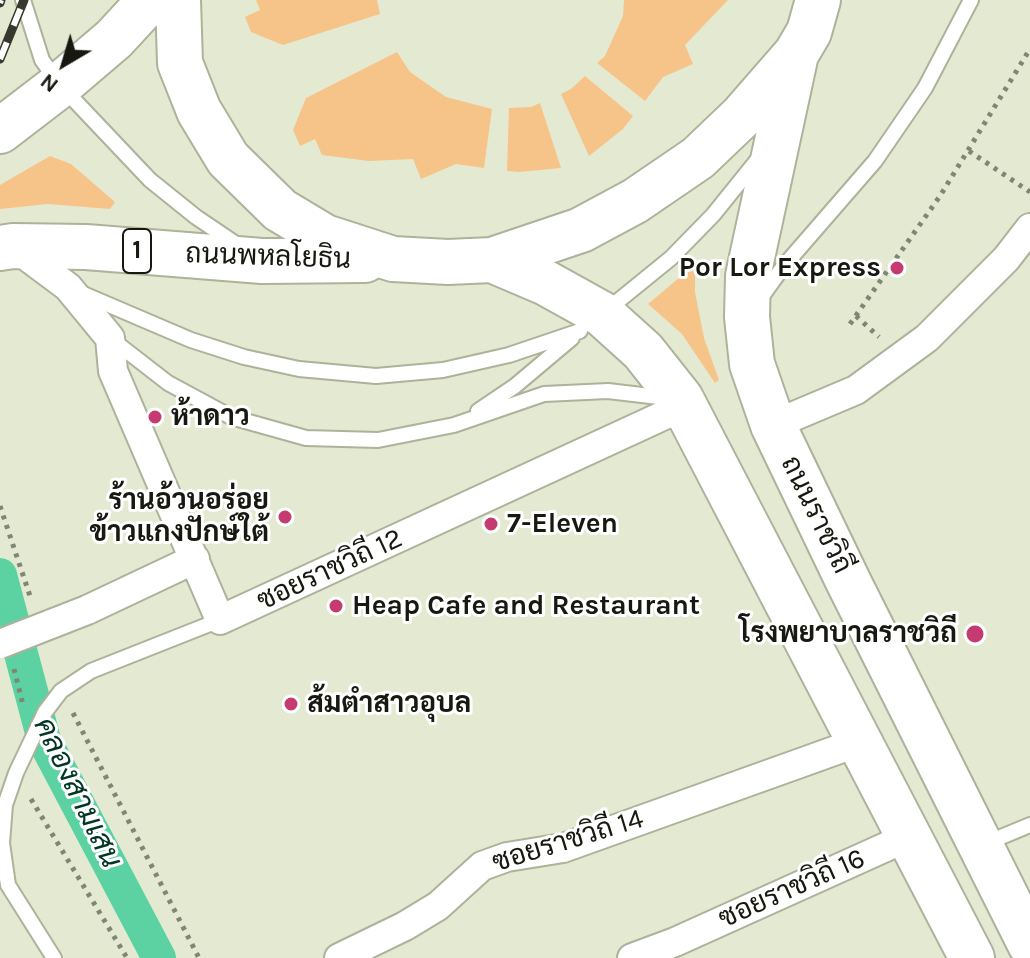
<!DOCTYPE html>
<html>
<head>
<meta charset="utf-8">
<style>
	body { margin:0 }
	#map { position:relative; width:1030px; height:958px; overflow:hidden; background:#e4ead1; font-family:Karla,sans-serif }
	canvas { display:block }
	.north { position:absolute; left:24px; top:24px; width:80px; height:80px; -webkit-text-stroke:6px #fff; paint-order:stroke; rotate:218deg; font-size:22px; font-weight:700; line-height:32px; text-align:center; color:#171910 }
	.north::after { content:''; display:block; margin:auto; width:28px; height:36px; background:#171910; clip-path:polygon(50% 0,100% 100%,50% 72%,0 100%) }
</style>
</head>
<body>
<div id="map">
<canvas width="1030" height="958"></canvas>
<div class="north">N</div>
</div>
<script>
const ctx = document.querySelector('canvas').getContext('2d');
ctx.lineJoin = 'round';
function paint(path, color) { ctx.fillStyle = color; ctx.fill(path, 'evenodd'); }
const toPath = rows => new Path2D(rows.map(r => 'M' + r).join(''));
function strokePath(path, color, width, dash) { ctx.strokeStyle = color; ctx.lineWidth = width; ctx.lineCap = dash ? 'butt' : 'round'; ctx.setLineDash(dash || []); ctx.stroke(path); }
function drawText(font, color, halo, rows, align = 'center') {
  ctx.font = font + ' Karla,Sarabun,sans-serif'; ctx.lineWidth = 6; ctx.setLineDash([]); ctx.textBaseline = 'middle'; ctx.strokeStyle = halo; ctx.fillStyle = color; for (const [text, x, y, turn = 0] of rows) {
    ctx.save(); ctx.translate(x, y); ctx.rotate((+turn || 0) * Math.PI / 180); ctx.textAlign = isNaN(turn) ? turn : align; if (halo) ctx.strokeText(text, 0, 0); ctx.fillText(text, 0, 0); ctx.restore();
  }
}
const green = toPath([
	[256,0,377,0,380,14,283,45,251,32,245,17,260,10],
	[624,0,728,0,685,45,693,64,663,77,645,101,597,63,605,56,623,16],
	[397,52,410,72,446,97,492,109,484,168,456,164,421,179,413,159,369,161,322,155,315,139,300,146,293,130,306,98],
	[585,76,633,116,623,129,589,156,561,94,571,89],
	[540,103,561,168,519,172,507,171,509,108,531,107],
	[50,156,71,164,115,202,110,209,48,204,0,209,0,185],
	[692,267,695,270,695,292,704,338,719,380,715,383,682,334,648,304]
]);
const canal = toPath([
	[0,575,44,740,159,958]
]);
const path = toPath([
	[969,151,1030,192],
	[856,316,879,337],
	[850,324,940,196,1030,49],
	[0,506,31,599],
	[14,669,23,705],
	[73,713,199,958],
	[31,799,127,958]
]);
const lane = toPath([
	[23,0,42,60,60,85,150,180,196,217,239,246],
	[81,293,191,340,244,357,299,369,376,376,443,370,509,355,580,331],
	[760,299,783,267,875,161,925,88,971,0],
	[607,310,671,258,713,215,759,158],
	[110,338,168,383,231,417,306,438,378,440,454,425,544,394,608,391,667,398],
	[478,411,515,386,572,338],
	[984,844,1030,825],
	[54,958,8,885,2,843,5,805,16,773,45,712,61,691,91,671,220,620]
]);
const street = toPath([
	[13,246,68,287,110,338,113,371,220,620,684,406],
	[773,425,856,390,927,338,1006,259,1030,228],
	[87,610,195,559],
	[339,958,405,926,438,906,482,866,507,857,563,848,859,742],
	[632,958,675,942,908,837]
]);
const primary = toPath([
	[178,0,180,63,199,111,228,159,280,210,325,237,393,259,448,262,492,260,581,230,635,201,698,158,742,116,796,54,809,32,818,0],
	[796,54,748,276,747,317,752,364,773,425,848,581,1030,944],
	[0,131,60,85,114,39,150,0],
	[0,248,13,246,86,247,262,261,365,260],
	[492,260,546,283,602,314,643,351,681,399,972,958]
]);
const rail = toPath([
	[0,3,1,0],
	[0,59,24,0]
]);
const streetBridge = toPath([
	[0,644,87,610]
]);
const markers = [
	[897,268,8,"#c53a6f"],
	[155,417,8,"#c53a6f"],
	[285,517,8,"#c53a6f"],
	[491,524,8,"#c53a6f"],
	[336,606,8,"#c53a6f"],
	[975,634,10,"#c53a6f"],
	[291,704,8,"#c53a6f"]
];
const shields = [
	[137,251,28]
];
const shieldNames = [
	["1",137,251]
];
const streetNames = [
	["ถนนพหลโยธิน",268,257,2],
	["ถนนราชวิถี",816,515,64],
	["ซอยราชวิถี 12",330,570,-25],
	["ซอยราชวิถี 14",568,841,-17],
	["ซอยราชวิถี 16",792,889,-24]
];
const poiNames = [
	["Por Lor Express",881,268,"right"],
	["ห้าดาว",171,417],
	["ร้านอ้วนอร่อย",269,501,"right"],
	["ข้าวแกงปักษ์ใต้",269,533,"right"],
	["7-Eleven",507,524],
	["Heap Cafe and Restaurant",352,606],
	["โรงพยาบาลราชวิถี",957,634,"right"],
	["ส้มตำสาวอุบล",307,704]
];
const waterNames = [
	["คลองสามเสน",77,793,64]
];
paint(green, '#f6c489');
strokePath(canal, '#5cd2a2', 34);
strokePath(lane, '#adb29a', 18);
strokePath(street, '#adb29a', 32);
strokePath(primary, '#adb29a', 48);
strokePath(path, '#818573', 5, [4, 6]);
strokePath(lane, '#fff', 14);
strokePath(street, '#fff', 28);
strokePath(primary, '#fff', 44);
strokePath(rail, '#37392e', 9);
strokePath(rail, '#fff', 6, [18]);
strokePath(streetBridge, '#adb29a', 32, []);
strokePath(streetBridge, '#fff', 28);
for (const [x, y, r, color] of markers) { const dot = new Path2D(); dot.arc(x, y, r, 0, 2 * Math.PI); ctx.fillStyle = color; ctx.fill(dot); strokePath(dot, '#fff', 3); }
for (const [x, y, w] of shields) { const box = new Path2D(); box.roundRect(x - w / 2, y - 22, w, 44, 6); ctx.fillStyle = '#fff'; ctx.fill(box); strokePath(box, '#171910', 2); }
drawText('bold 26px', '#171910', null, shieldNames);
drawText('28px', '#171910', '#fff', streetNames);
drawText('bold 28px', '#171910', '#fff', poiNames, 'left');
drawText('italic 30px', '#003624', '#fff', waterNames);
</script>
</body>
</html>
